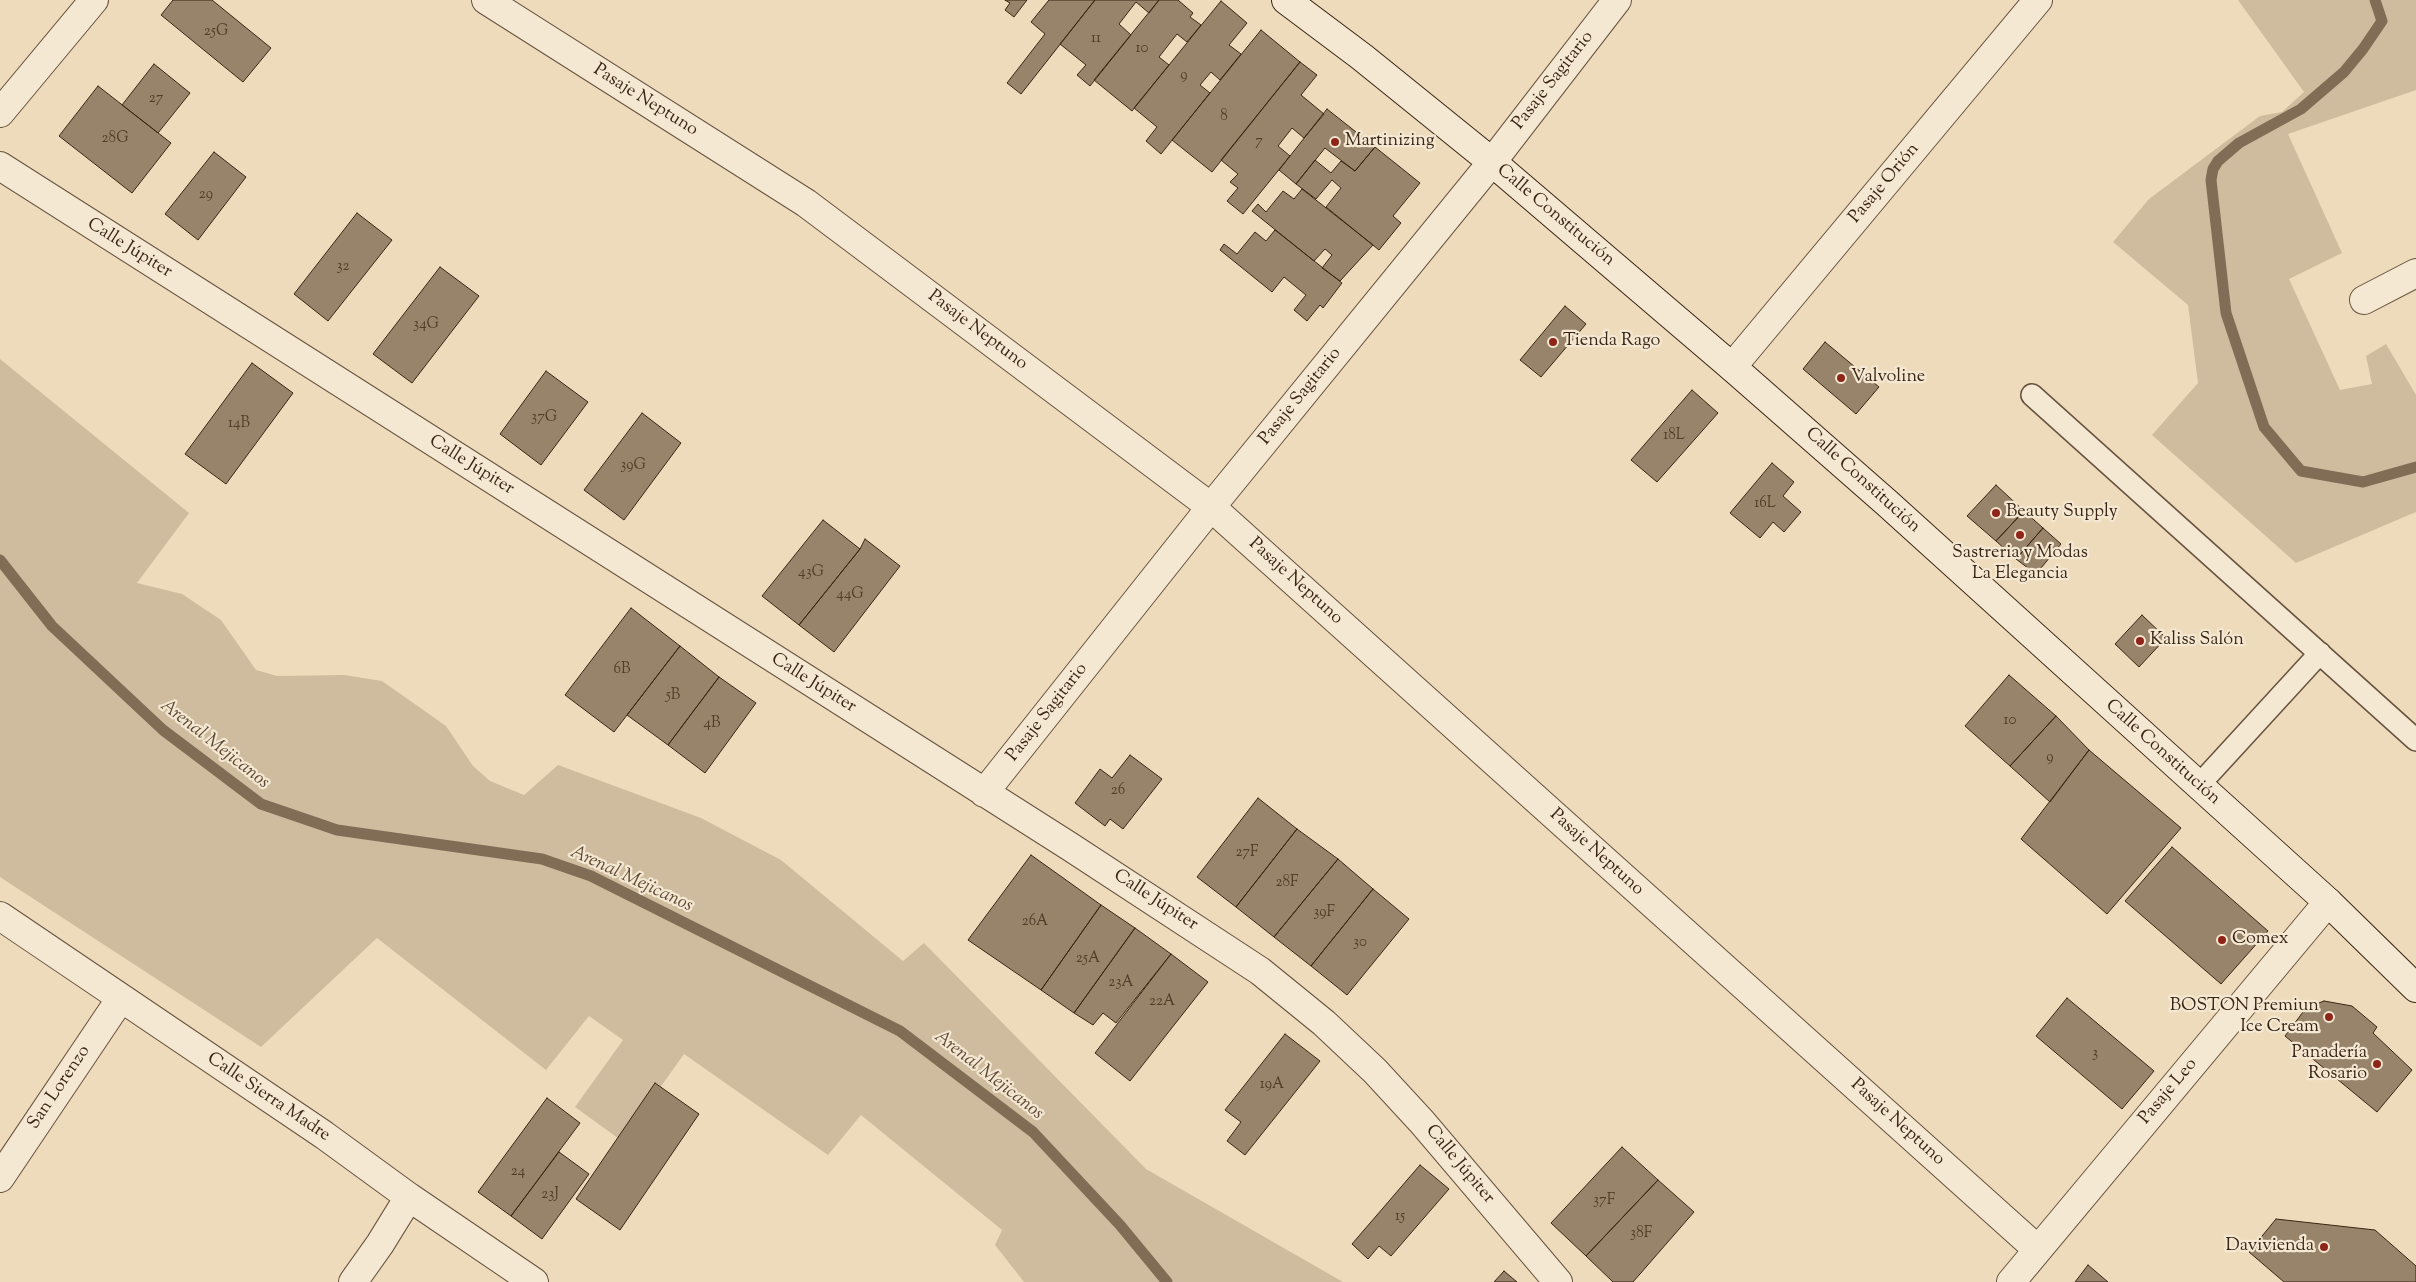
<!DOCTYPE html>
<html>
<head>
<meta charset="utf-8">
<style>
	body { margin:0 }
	canvas { display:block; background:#eedbbb }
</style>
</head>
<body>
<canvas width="2416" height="1282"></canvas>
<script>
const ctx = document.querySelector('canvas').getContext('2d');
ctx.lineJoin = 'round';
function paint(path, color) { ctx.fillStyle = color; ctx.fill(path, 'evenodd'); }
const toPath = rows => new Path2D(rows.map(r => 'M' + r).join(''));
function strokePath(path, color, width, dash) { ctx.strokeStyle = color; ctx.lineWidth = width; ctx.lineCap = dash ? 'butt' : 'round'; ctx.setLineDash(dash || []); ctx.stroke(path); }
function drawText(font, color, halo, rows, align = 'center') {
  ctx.font = font + ' "Sorts Mill Goudy",serif'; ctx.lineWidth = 4.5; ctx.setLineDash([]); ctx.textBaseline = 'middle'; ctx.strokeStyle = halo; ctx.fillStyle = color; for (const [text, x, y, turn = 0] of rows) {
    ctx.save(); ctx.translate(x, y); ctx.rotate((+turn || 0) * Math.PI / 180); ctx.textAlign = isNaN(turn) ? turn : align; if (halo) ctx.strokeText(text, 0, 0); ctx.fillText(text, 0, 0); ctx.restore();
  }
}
const green = toPath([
	[2238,0,2416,0,2416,90,2288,134,2342,253,2289,279,2340,390,2372,384,2366,356,2386,344,2416,395,2416,512,2296,563,2152,435,2198,383,2188,305,2113,242,2149,199,2260,116,2282,112,2304,92],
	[0,359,189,513,137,583,182,594,221,620,256,670,277,676,344,675,382,681,446,726,473,766,490,781,524,795,558,765,701,818,781,860,903,961,924,943,1146,1169,1343,1282,1024,1282,995,1245,1002,1230,861,1115,828,1155,684,1054,622,1141,575,1107,623,1040,589,1016,546,1070,377,938,261,1047,0,877]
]);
const stream = toPath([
	[2375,0,2382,21,2363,49,2344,72,2301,109,2239,143,2218,161,2213,169,2211,180,2226,313,2264,427,2301,471,2363,482,2416,467],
	[0,560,52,626,163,730,261,804,337,830,542,859,591,876,900,1031,1033,1132,1120,1225,1167,1282]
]);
const building = toPath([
	[173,0,212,0,271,48,243,82,161,15,173,0],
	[1005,0,1027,0,1014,17,1005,10,1010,3,1005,0],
	[1049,0,1095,0,1021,94,1007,83,1045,34,1031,22,1049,0],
	[1095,0,1159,0,1149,13,1136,2,1119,24,1131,35,1090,86,1077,75,1086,65,1060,44,1095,0],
	[1159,0,1178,0,1193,13,1190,17,1201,25,1187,42,1177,34,1159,57,1169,65,1132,111,1094,80,1159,0],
	[1221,1,1247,23,1229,45,1241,54,1220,80,1211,72,1200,85,1210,93,1161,154,1146,141,1157,127,1134,108,1221,1],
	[1261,30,1300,62,1212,172,1172,140,1261,30],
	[1300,62,1317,75,1301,95,1324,114,1304,138,1292,128,1278,146,1290,156,1243,214,1227,201,1238,188,1230,182,1238,174,1221,160,1300,62],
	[154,64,190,93,158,133,122,105,154,64],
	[98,86,171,143,132,193,59,136,98,86],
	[1327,109,1375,147,1355,171,1325,148,1296,184,1279,170,1327,109],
	[1375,147,1420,183,1393,216,1401,223,1379,250,1326,207,1341,188,1332,180,1316,199,1296,184,1315,160,1331,173,1341,161,1355,171,1375,147],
	[214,152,246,177,198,240,165,214,214,152],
	[1302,189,1373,245,1340,281,1322,268,1332,255,1325,249,1314,261,1252,211,1258,204,1266,212,1283,191,1294,199,1302,189],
	[357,213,392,240,328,321,294,294,357,213],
	[1275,230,1342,283,1323,308,1320,305,1307,321,1294,310,1306,295,1284,277,1272,292,1220,250,1224,244,1237,254,1255,232,1266,241,1275,230],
	[440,267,479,296,412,383,373,354,440,267],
	[1565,306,1586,324,1541,377,1520,360,1565,306],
	[1825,342,1879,387,1856,414,1803,369,1825,342],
	[252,363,293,393,226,484,185,454,252,363],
	[546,371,588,402,541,465,500,434,546,371],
	[1692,390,1718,413,1657,482,1631,460,1692,390],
	[642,413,681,443,624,520,584,490,642,413],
	[1772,463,1794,482,1783,496,1801,512,1784,532,1773,522,1760,538,1730,513,1772,463],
	[1996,485,2024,511,1996,541,1967,516,1996,485],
	[2024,511,2043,528,2016,559,1996,541,2024,511],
	[823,520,860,549,799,625,762,596,823,520],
	[2043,528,2061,544,2036,574,2016,559,2043,528],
	[865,539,900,566,834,652,799,625,860,549,865,539],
	[631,608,680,646,614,732,565,695,631,608],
	[2142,615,2166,638,2139,667,2115,644,2142,615],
	[680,646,719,677,668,745,627,715,680,646],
	[2009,675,2056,716,2010,766,1965,726,2009,675],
	[719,677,756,703,705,773,668,745,719,677],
	[2056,716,2089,750,2050,802,2010,766,2056,716],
	[2089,750,2181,828,2107,914,2021,839,2089,750],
	[1130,755,1162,779,1123,829,1110,819,1105,826,1075,803,1100,769,1112,778,1130,755],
	[1258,798,1297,829,1236,907,1197,877,1258,798],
	[1297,829,1338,859,1274,937,1236,907,1297,829],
	[2172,847,2268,931,2221,984,2125,901,2172,847],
	[1031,855,1101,905,1041,990,968,940,1031,855],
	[1338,859,1373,889,1311,966,1274,937,1338,859],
	[1373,889,1409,919,1347,995,1311,966,1373,889],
	[1101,905,1135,928,1074,1013,1041,990,1101,905],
	[1135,928,1171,954,1116,1023,1103,1013,1093,1025,1074,1013,1135,928],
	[1171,954,1208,982,1130,1081,1095,1053,1171,954],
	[2067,998,2154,1071,2122,1109,2036,1036,2067,998],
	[2324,1001,2352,1006,2377,1027,2373,1033,2412,1070,2377,1112,2285,1036,2306,1008,2324,1001],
	[1285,1034,1320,1061,1245,1155,1227,1141,1241,1122,1225,1110,1285,1034],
	[655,1083,699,1114,620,1230,576,1199,655,1083],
	[547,1098,580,1123,511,1216,478,1192,547,1098],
	[1622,1147,1658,1180,1586,1256,1551,1223,1622,1147],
	[559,1152,589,1174,542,1239,511,1216,559,1152],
	[1420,1165,1449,1189,1391,1256,1379,1246,1368,1259,1352,1244,1420,1165],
	[1658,1180,1694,1212,1633,1282,1613,1282,1586,1256,1658,1180],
	[2276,1219,2375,1230,2416,1266,2416,1282,2284,1282,2249,1252,2276,1219],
	[2088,1265,2108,1282,2075,1282,2088,1265],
	[1504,1271,1517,1282,1494,1282,1504,1271]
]);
const lane = toPath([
	[2032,395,2416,740],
	[2198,786,2320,653]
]);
const street = toPath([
	[486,0,806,203,1211,507,2037,1249],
	[0,113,94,0],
	[0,166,1069,846,1260,971,1324,1023,1375,1071,1422,1122,1558,1282],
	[2364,300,2416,273],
	[1732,367,2038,0],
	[984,793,1211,507,1492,162,1617,0],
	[0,916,324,1135,409,1197,534,1282],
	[0,1178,121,998],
	[353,1282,380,1244,409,1197],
	[2011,1282,2328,902]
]);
const secondary = toPath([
	[1286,0,1362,57,1492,162,1732,367,1887,503,2328,902,2416,988]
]);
const markers = [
	[1335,142,5,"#8f2418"],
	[1553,342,5,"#8f2418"],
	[1841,378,5,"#8f2418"],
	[1996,513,5,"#8f2418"],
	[2020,535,5,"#8f2418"],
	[2140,641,5,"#8f2418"],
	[2222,940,5,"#8f2418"],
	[2329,1017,5,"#8f2418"],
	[2377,1064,5,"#8f2418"],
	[2324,1247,5,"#8f2418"]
];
const numberNames = [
	["25G",216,32],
	["11",1096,39],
	["10",1142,49],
	["9",1184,76],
	["27",156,99],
	["8",1224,117],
	["28G",115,139],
	["7",1259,142],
	["29",206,195],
	["32",343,267],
	["34G",426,325],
	["37G",544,418],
	["14B",239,424],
	["18L",1674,436],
	["39G",633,466],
	["16L",1765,504],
	["43G",811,573],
	["44G",850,595],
	["6B",622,670],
	["5B",673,696],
	["10",2010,721],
	["4B",712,724],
	["9",2050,758],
	["26",1118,791],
	["27F",1247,853],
	["28F",1287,883],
	["39F",1324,913],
	["26A",1035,922],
	["30",1360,943],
	["25A",1088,959],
	["23A",1121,983],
	["22A",1162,1002],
	["3",2095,1054],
	["19A",1272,1085],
	["24",518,1172],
	["23J",550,1195],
	["37F",1604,1201],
	["15",1400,1217],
	["38F",1641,1234]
];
const streetNames = [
	["Pasaje Sagitario",1554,81,-52],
	["Pasaje Neptuno",645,101,32],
	["Pasaje Orión",1885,184,-50],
	["Calle Constitución",1555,216,40],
	["Calle Júpiter",129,249,32],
	["Pasaje Neptuno",977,331,37],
	["Pasaje Sagitario",1301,397,-51],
	["Calle Júpiter",471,466,32],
	["Calle Constitución",1862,481,42],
	["Pasaje Neptuno",1295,582,42],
	["Calle Júpiter",813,684,32],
	["Pasaje Sagitario",1048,713,-52],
	["Calle Constitución",2162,753,42],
	["Pasaje Neptuno",1596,853,42],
	["Calle Júpiter",1155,901,33],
	["San Lorenzo",60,1088,-56],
	["Pasaje Leo",2169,1092,-50],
	["Calle Sierra Madre",268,1098,34],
	["Pasaje Neptuno",1897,1123,42],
	["Calle Júpiter",1459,1165,50]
];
const poiNames = [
	["Martinizing",1345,142],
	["Tienda Rago",1563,342],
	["Valvoline",1851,378],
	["Beauty Supply",2006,513],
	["Sastreria y Modas",2020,554,"center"],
	["La Elegancia",2020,575,"center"],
	["Kaliss Salón",2150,641],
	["Comex",2232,940],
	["BOSTON Premiun",2319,1007,"right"],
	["Ice Cream",2319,1028,"right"],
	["Panadería",2367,1054,"right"],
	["Rosario",2367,1075,"right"],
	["Davivienda",2314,1247,"right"]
];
const waterNames = [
	["Arenal Mejicanos",214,745,38],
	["Arenal Mejicanos",631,880,25],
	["Arenal Mejicanos",988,1076,38]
];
paint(green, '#cfbc9f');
strokePath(stream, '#816d56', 11);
paint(building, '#98846b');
strokePath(building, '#3a2514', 1);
strokePath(lane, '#67523e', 24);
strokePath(street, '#67523e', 30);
strokePath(secondary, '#3a2514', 30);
strokePath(lane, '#f4e8d3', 21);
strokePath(street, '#f4e8d3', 28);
strokePath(secondary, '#f4e8d3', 28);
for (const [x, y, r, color] of markers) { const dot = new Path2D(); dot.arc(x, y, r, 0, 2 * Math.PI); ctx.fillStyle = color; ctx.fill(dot); strokePath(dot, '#f4e8d3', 2); }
drawText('15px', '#523d2a', null, numberNames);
drawText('18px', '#3a2514', '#f4e8d3', streetNames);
drawText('18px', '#3a2514', '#f4e8d3', poiNames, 'left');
drawText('italic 19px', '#5e4935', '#f4e8d3', waterNames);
</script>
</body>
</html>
